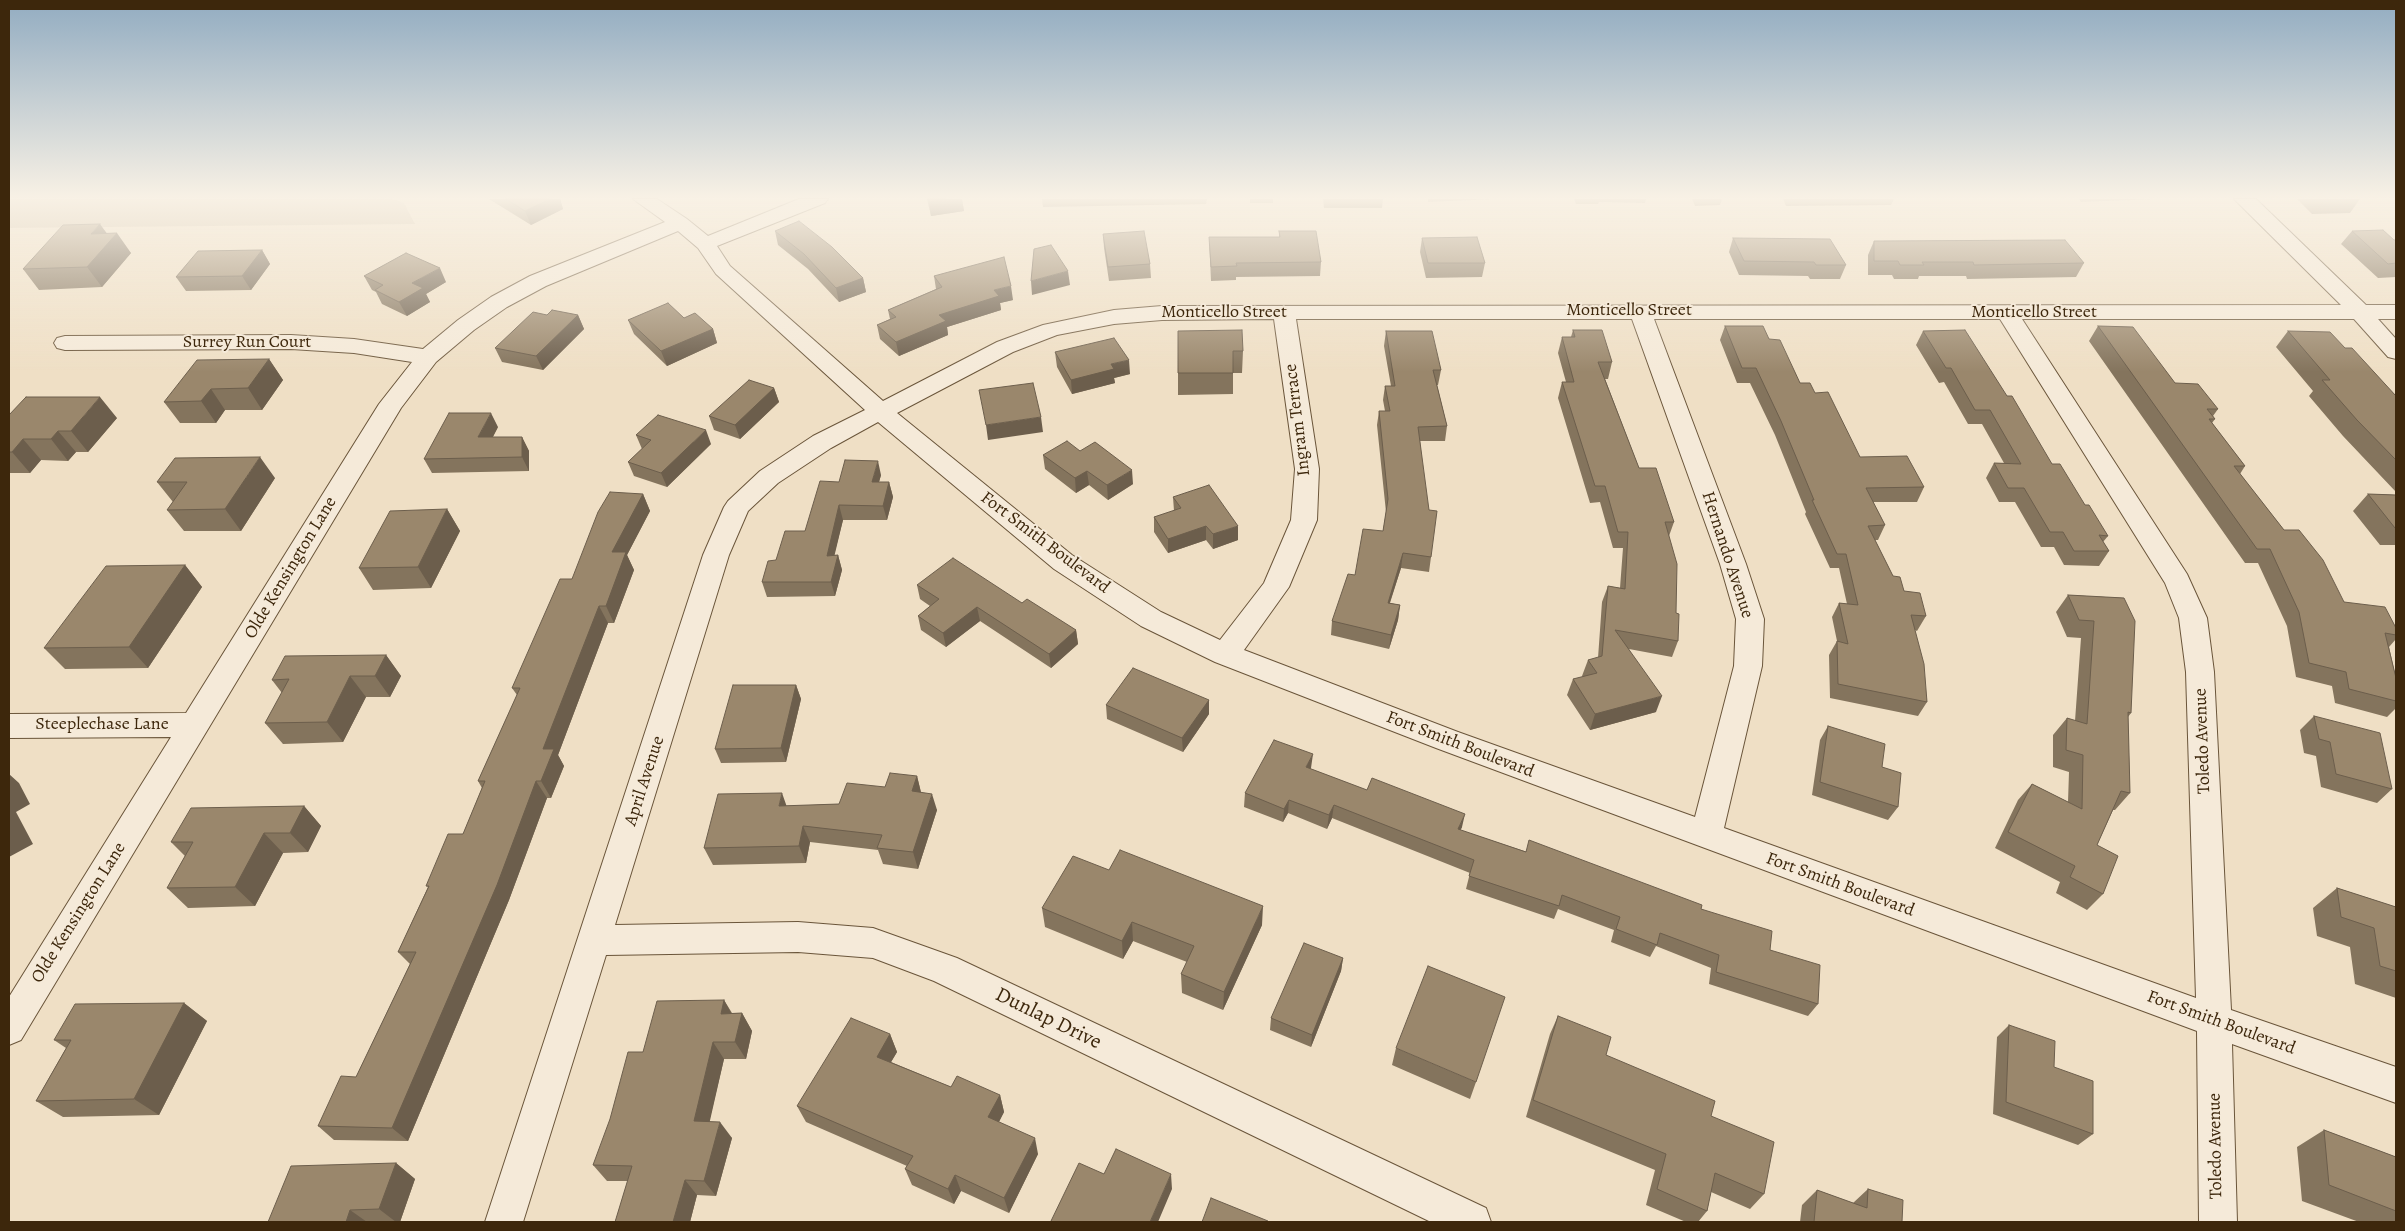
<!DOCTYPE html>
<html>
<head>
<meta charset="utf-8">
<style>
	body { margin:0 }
	#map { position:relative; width:2405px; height:1231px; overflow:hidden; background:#efdfc5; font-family:Alegreya,serif }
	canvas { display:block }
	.frame { position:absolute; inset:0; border:10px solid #3d270c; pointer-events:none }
</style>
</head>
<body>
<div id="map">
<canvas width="2405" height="1231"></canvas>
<div class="frame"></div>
</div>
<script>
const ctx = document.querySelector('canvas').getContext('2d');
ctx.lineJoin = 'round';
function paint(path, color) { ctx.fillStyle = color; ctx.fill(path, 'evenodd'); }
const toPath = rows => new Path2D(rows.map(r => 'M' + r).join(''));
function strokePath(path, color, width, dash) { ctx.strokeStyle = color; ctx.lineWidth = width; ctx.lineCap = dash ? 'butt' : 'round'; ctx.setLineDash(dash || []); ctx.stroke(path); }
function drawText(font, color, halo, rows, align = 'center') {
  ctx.font = font + ' Alegreya,serif'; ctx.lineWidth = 4; ctx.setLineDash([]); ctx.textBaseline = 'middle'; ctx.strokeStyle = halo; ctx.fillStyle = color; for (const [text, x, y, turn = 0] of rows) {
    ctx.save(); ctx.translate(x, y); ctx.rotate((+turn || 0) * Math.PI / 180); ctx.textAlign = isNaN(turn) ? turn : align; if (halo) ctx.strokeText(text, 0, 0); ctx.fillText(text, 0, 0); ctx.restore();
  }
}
const green = toPath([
	[9,199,393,199,404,203,415,224,9,228]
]);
const minor = toPath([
	[633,199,657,199,687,219,708,236,799,199,828,199,825,203,717,246,730,266,883,401,997,342,1043,325,1114,310,1162,306,2341,305,2234,199,2256,199,2366,305,2396,305,2396,319,2378,319,2396,339,2396,359,2388,357,2354,319,2022,319,2187,574,2207,618,2214,672,2231,1010,2396,1067,2396,1103,2232,1044,2237,1222,2199,1222,2197,1031,1436,748,1215,662,1141,626,1054,569,878,422,831,448,778,483,748,511,729,555,615,925,798,922,873,928,957,958,1486,1208,1491,1222,1431,1222,934,981,873,958,798,952,606,955,523,1222,485,1222,703,555,724,507,728,501,760,471,813,436,865,410,716,274,698,248,678,231,546,286,507,307,474,330,436,362,401,408,21,1040,9,1045,9,997,171,737,9,738,9,714,186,713,379,404,412,362,354,353,291,349,65,350,57,348,54,343,57,338,65,336,291,335,354,339,423,349,458,320,491,297,530,276,665,222,633,199],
	[1274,319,1295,469,1291,520,1264,583,1220,640,1161,612,1072,555,897,413,1013,352,1057,335,1114,324,1162,320,1274,319],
	[1296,319,1632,319,1720,564,1736,619,1734,666,1695,817,1458,732,1244,650,1289,587,1317,520,1319,469,1296,319],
	[1654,319,2000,319,2165,583,2179,618,2186,672,2196,998,1724,828,1762,666,1764,619,1746,564,1654,319]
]);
const wall = toPath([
	[489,199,560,199,563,209,531,225],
	[927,199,962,199,964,211,931,216],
	[1042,199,1207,199,1206,204,1043,207],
	[1250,199,1273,199,1273,203,1250,203],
	[1323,199,1383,199,1382,208,1324,208],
	[1428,199,1495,199,1428,202],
	[1574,199,1646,199,1645,203,1599,202,1598,204,1576,204],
	[1692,199,1722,199,1720,205,1695,206],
	[1783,199,1894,199,1891,205,1786,206],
	[2079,199,2157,199,2081,202],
	[2297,199,2360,199,2350,213,2312,214],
	[775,231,863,278,866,292,839,302,808,269,778,245],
	[1279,231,1321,262,1320,276,1236,277,1236,280,1211,281,1209,237,1279,237],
	[2352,231,2396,240,2396,277,2378,278,2341,244],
	[106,233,131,253,102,287,39,290,23,269],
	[1103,234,1150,264,1151,278,1109,281,1104,248],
	[1422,238,1485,263,1482,277,1426,278,1420,252],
	[1733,238,1846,265,1840,279,1810,279,1808,276,1739,275,1729,252],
	[1874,241,2084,263,2076,277,1967,279,1966,276,1919,276,1918,279,1894,279,1892,275,1868,275,1868,255],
	[262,250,270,264,251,290,186,291,176,277],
	[364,276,446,282,426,294,430,302,407,316,382,304,376,292,372,290],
	[934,276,1013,300,1000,303,1001,310,947,327,948,335,899,356,880,339,877,325,890,319,888,310,936,289],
	[547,315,578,315,584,329,543,370,502,362,495,348],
	[684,318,713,329,717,343,667,366,634,334,628,320],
	[1725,326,1769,339,1800,383,1815,393,1860,457,1924,487,1917,502,1873,502,1885,525,1878,540,1875,540,1893,576,1904,591,1926,616,1917,631,1915,630,1927,702,1918,716,1830,698,1829,655,1837,641,1832,617,1839,603,1847,604,1839,568,1830,568,1805,514,1806,512,1775,435,1750,383,1737,383,1720,340],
	[2098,326,2175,383,2218,409,2213,416,2215,419,2212,423,2245,466,2240,474,2284,530,2344,602,2396,628,2396,639,2389,647,2396,678,2396,708,2387,717,2335,703,2332,686,2296,677,2287,626,2258,563,2245,563,2089,341],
	[1573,330,1612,362,1608,379,1605,379,1639,468,1674,522,1669,536,1678,641,1672,657,1629,649,1656,712,1590,730,1567,695,1573,679,1583,677,1582,676,1588,660,1598,658,1602,602,1608,586,1620,588,1623,548,1613,548,1600,502,1590,503,1558,398,1562,382,1566,382,1558,353,1562,337,1571,337],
	[1178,331,1243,351,1242,373,1233,373,1233,394,1178,395],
	[1386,331,1441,370,1438,385,1437,385,1447,426,1445,441,1420,441,1431,557,1429,572,1401,568,1390,603,1400,605,1398,620,1389,649,1331,635,1332,621,1355,575,1383,531,1386,512,1377,425,1379,411,1385,411,1383,400,1385,386,1391,386,1384,346],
	[1923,331,2007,396,2052,464,2085,505,2108,536,2103,542,2109,551,2099,566,2064,565,2054,547,2041,547,2015,502,1999,502,1986,478,1994,463,2004,463,1982,424,1968,424,1944,382,1939,383,1916,345],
	[2288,331,2345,348,2396,396,2396,492,2343,436,2309,396,2313,391,2276,347],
	[1055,352,1130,374,1114,378,1115,383,1072,394,1057,367],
	[269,359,283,380,262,410,225,410,216,423,180,423,164,402],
	[774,388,779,402,740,439,714,430,709,416],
	[9,415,117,418,88,452,76,452,68,461,41,460,30,473,9,473],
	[498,427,493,437,522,437,529,451,529,471,432,473,424,459],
	[636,435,711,444,667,487,634,476,628,462,642,449],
	[1080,451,1133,484,1108,500,1089,485,1076,493,1045,469,1043,455],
	[881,475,879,482,889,482,893,497,887,520,843,520,834,555,838,555,842,570,835,596,767,597,762,582,776,560,805,531,839,482],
	[275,478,241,531,184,531,167,510,173,502,157,482],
	[643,494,650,511,627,555,634,570,614,623,608,623,558,755,564,766,551,798,547,798,509,900,408,1141,334,1140,318,1126,356,1077,410,964,398,952,428,887,426,886,463,834,482,788,478,781,517,695,512,688,572,579],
	[2368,494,2396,495,2396,545,2380,545,2353,511],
	[1173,497,1238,540,1213,549,1206,540,1168,553,1154,532,1154,517,1174,511],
	[447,509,460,531,431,588,373,590,359,568],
	[185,565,202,587,148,668,65,669,44,648],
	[917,585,1022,603,1076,630,1078,644,1051,668,980,621,946,647,921,630,918,616,930,606,920,599],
	[2068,595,2124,598,2131,713,2128,717,2130,793,2115,810,2113,810,2097,845,2103,894,2087,910,2056,893,2060,882,1995,848,2018,800,2032,784,2068,802,2069,772,2053,767,2053,735,2067,718,2075,721,2081,638,2067,637,2056,612],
	[386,655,401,676,390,697,366,697,343,742,283,744,265,723,282,693,272,680],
	[796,685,801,699,786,762,721,763,715,749],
	[1209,700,1209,714,1183,752,1107,719,1106,705],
	[2314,716,2392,789,2377,803,2321,787,2316,756,2304,753,2300,730],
	[1828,726,1882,767,1898,807,1888,820,1812,795,1820,740],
	[1311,768,1311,769,1462,827,1460,830,1701,909,1770,950,1818,1004,1808,1016,1709,984,1711,968,1656,946,1650,957,1611,942,1614,930,1558,909,1554,919,1466,889,1470,873,1332,818,1327,829,1288,813,1283,822,1244,807,1245,793],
	[917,776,921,792,937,810,918,869,883,864,878,850,810,842,806,863,713,865,704,848,787,806,839,804],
	[304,806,321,826,308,852,283,853,255,906,188,908,167,888,185,856,171,842],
	[1109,870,1262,925,1223,1010,1182,993,1181,974,1187,962,1133,941,1123,959,1045,927,1042,908],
	[2337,888,2396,907,2396,998,2355,984,2350,947,2317,936,2313,908],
	[1343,958,1341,971,1311,1047,1270,1030,1271,1018],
	[724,1000,732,1013,742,1013,752,1031,746,1059,724,1059,709,1122,732,1138,716,1196,697,1195,690,1222,615,1222,628,1181,607,1181,593,1165,643,1052],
	[184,1003,207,1021,159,1115,63,1117,36,1101,66,1048,54,1040],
	[1558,1016,1606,1055,1711,1116,1764,1194,1750,1209,1711,1192,1707,1211,1698,1222,1686,1222,1646,1205,1655,1170,1526,1117,1550,1034],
	[2009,1025,2054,1067,2093,1134,2078,1145,1993,1114,1997,1037],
	[890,1034,897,1052,891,1062,951,1087,1000,1095,1004,1112,999,1122,1038,1154,1009,1213,961,1191,954,1204,912,1185,905,1169,907,1166,806,1122,797,1106],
	[1396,1048,1476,1082,1470,1099,1392,1065],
	[2324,1130,2396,1157,2396,1222,2359,1222,2302,1201,2297,1147],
	[396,1163,415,1179,400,1222,268,1222],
	[1868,1189,1903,1222,1800,1222,1802,1205,1817,1190,1853,1203]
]);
const shadedWall = toPath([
	[550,199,560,199,563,209,531,225,525,211],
	[946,199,962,199,964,211,931,216,929,202],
	[100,224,111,239,117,233,131,253,102,287,87,267,91,234],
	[262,250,270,264,251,290,242,276],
	[440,268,446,282,426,294,430,302,407,316,399,302,412,283],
	[1068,271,1070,285,1032,295,1031,281],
	[863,278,866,292,839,302,836,288],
	[1011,286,1013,300,1000,303,1001,310,947,327,948,335,899,356,896,342,939,315,994,290],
	[578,315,584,329,543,370,536,356],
	[713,329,717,343,667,366,661,351],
	[269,359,283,380,262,410,248,388],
	[1129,360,1130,374,1114,378,1115,383,1072,394,1071,380,1111,364],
	[774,388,779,402,740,439,735,425],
	[211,389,225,410,216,423,201,401],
	[100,397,117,418,88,452,71,431],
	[491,413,498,427,485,451,478,437],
	[1041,417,1043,432,988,440,986,425],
	[706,430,711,444,667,487,661,473],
	[58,431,76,452,68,461,51,439],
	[522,437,529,451,529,471,522,457],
	[23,439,41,460,30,473,12,452],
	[260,457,275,478,241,531,225,509],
	[878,461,881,475,875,496,872,482],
	[1132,470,1133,484,1108,500,1107,485],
	[1087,471,1089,485,1076,493,1075,478],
	[889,482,893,497,887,520,883,506],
	[643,494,650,511,627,555,634,570,614,623,606,606,612,552],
	[839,505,843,520,831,570,827,556],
	[447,509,460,531,431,588,418,567],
	[1206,526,1206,540,1168,553,1168,539],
	[1238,526,1238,540,1213,549,1213,534],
	[1403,553,1401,568,1385,617,1388,603],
	[838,555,842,570,835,596,831,582],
	[185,565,202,587,148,668,129,647],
	[1400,605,1398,620,1389,649,1391,635],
	[599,606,608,623,558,755,564,766,551,798,541,781,543,749],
	[977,607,980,621,946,647,943,633],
	[1076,630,1078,644,1051,668,1049,654],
	[386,655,401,676,390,697,375,676],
	[350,676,366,697,343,742,327,722],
	[796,685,801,699,786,762,781,748],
	[1662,696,1656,712,1590,730,1595,714],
	[1209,700,1209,714,1183,752,1182,738],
	[1313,754,1311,768,1305,781,1306,767],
	[9,774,19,783,30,804,16,812,33,844,9,857],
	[917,776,921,793,912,791],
	[536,781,547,798,509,900,408,1141,392,1128],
	[782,793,788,810,779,806],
	[932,794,937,810,918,869,913,852],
	[1289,800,1288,813,1283,822,1284,809],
	[1334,805,1332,818,1327,829,1329,815],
	[304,806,321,826,308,852,290,833],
	[1465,814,1462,827,1455,843,1458,829],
	[803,826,810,842,806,863,799,846],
	[264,833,283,853,255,906,235,887],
	[1263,906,1262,925,1223,1010,1224,992],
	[1132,922,1133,941,1123,959,1122,941],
	[1343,958,1341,971,1311,1047,1312,1035],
	[724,1000,734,1018,721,1014],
	[184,1003,207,1021,159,1115,134,1099],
	[742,1013,752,1031,746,1059,735,1042],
	[890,1034,897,1052,884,1074,877,1057],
	[713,1042,724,1059,706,1138,694,1121],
	[1000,1095,1004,1112,993,1133,988,1117],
	[720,1122,732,1138,716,1196,704,1181],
	[1035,1138,1038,1154,1009,1213,1004,1198],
	[396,1163,415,1179,400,1222,396,1222,379,1209],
	[1171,1174,1172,1189,1158,1222,1150,1222],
	[955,1175,961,1191,954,1204,948,1189],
	[685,1180,697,1195,690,1222,673,1222],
	[350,1210,367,1222,346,1222]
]);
const building = toPath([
	[506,199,550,199,525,211,506,199],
	[928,199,946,199,929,202,928,199],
	[799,221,832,247,863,278,836,288,804,254,775,231,799,221],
	[100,224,91,234,117,233,87,267,23,269,63,225,100,224],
	[2383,230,2394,240,2396,240,2396,263,2388,264,2352,231,2383,230],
	[1144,231,1150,264,1108,267,1103,234,1144,231],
	[1279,231,1316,231,1321,262,1236,263,1237,266,1211,267,1209,237,1280,237,1279,231],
	[1477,237,1485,263,1428,263,1422,238,1477,237],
	[1733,238,1830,239,1846,265,1816,265,1814,262,1744,261,1733,238],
	[2065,240,2084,263,1974,265,1973,262,1922,262,1924,265,1900,265,1898,261,1874,261,1874,241,2065,240],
	[1051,245,1068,271,1031,281,1034,249,1051,245],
	[262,250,242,276,176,277,198,251,262,250],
	[406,253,440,268,412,283,423,288,399,302,375,290,383,285,364,276,406,253],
	[1004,257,1011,286,994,290,999,296,939,315,946,321,896,342,877,325,896,317,888,310,942,287,934,276,1004,257],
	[668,303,684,318,695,313,713,329,661,351,628,320,668,303],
	[552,310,578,315,536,356,495,348,533,312,547,315,552,310],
	[1725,326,1763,326,1769,339,1780,340,1800,383,1810,383,1815,393,1828,392,1860,457,1907,456,1924,487,1866,488,1885,525,1868,526,1893,576,1900,577,1904,591,1920,593,1926,616,1911,615,1924,664,1927,702,1838,684,1837,641,1848,644,1839,603,1858,605,1846,554,1837,554,1812,500,1814,500,1781,421,1756,368,1742,368,1725,326],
	[2098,326,2133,327,2175,383,2198,384,2218,409,2207,409,2215,419,2209,419,2245,466,2234,466,2284,530,2299,530,2323,560,2344,602,2385,607,2396,628,2396,635,2385,633,2396,678,2396,701,2349,689,2346,672,2309,663,2299,612,2270,549,2257,549,2098,326],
	[1242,330,1243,351,1233,351,1233,373,1178,373,1178,331,1242,330],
	[1573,330,1602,330,1612,362,1598,362,1639,468,1656,468,1674,522,1665,522,1677,564,1676,613,1679,614,1678,641,1615,630,1662,696,1595,714,1573,679,1597,673,1588,660,1602,656,1608,586,1625,589,1628,532,1618,532,1605,486,1595,486,1562,382,1574,382,1562,337,1575,337,1573,330],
	[1965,330,2007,396,2012,396,2052,464,2060,464,2085,505,2089,505,2108,536,2099,535,2109,551,2074,551,2063,532,2050,532,2024,488,2008,488,1994,463,2021,464,1990,410,1975,410,1951,368,1946,368,1923,331,1965,330],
	[1386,331,1432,331,1441,370,1433,370,1447,426,1418,427,1429,510,1437,511,1431,557,1403,553,1388,603,1400,605,1391,635,1332,621,1348,574,1355,575,1363,529,1383,531,1388,499,1379,411,1390,411,1385,386,1395,386,1386,331],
	[2288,331,2330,332,2345,348,2352,348,2396,396,2396,460,2357,420,2322,380,2330,380,2288,331],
	[1114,338,1129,360,1111,364,1114,369,1071,380,1055,352,1114,338],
	[269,359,248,388,211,389,201,401,164,402,197,360,269,359],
	[749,380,774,388,735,425,709,416,749,380],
	[1033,383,1041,417,986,425,979,390,1033,383],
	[26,397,100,397,71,431,58,431,51,439,23,439,12,452,9,452,9,415,26,397],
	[449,413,491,413,478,437,522,437,522,457,424,459,449,413],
	[658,415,706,430,661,473,628,462,651,440,636,435,658,415],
	[1067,441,1080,451,1095,442,1132,470,1107,485,1087,471,1075,478,1043,455,1067,441],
	[260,457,225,509,167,510,187,482,157,482,175,458,260,457],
	[845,460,878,461,872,482,889,482,883,506,839,505,827,556,838,555,831,582,762,582,768,561,776,560,785,531,805,531,820,481,839,482,845,460],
	[1209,485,1238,526,1213,534,1206,526,1168,539,1154,517,1181,508,1173,497,1209,485],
	[610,492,643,494,612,552,626,552,606,606,599,606,543,749,554,749,541,781,536,781,497,885,392,1128,318,1126,341,1076,356,1077,416,952,398,952,429,886,426,886,448,834,463,834,485,781,478,781,520,688,512,688,560,579,572,579,598,512,610,492],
	[2368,494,2396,495,2396,529,2395,528,2368,494],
	[447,509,418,567,359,568,390,511,447,509],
	[953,558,1022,603,1027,599,1076,630,1049,654,977,607,943,633,918,616,939,599,917,585,953,558],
	[185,565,129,647,44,648,106,566,185,565],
	[2068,595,2124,598,2135,621,2131,713,2128,712,2130,793,2121,791,2097,845,2118,856,2103,894,2070,877,2075,866,2008,832,2032,784,2082,809,2083,755,2066,750,2067,718,2087,724,2094,621,2079,620,2068,595],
	[386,655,375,676,350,676,327,722,265,723,289,679,272,680,285,656,386,655],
	[1133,668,1209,700,1182,738,1106,705,1133,668],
	[733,685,796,685,781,748,715,749,733,685],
	[2314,716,2380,733,2392,789,2336,774,2330,742,2319,739,2314,716],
	[1828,726,1885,744,1882,767,1901,773,1898,807,1820,782,1828,726],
	[1274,740,1313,754,1306,767,1367,790,1372,778,1465,814,1458,829,1526,852,1529,840,1702,905,1701,909,1772,931,1770,950,1820,965,1818,1004,1716,972,1719,955,1660,933,1657,945,1616,929,1620,917,1562,895,1559,906,1469,876,1474,860,1334,805,1329,815,1289,800,1284,809,1245,793,1274,740],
	[890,773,917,776,912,791,932,794,913,852,877,848,882,835,803,826,799,846,704,848,718,794,782,793,779,806,839,804,847,783,885,787,890,773],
	[304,806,290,833,264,833,235,887,167,888,193,842,171,842,191,808,304,806],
	[1120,850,1263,906,1224,992,1181,974,1194,946,1132,922,1122,941,1042,908,1073,856,1109,870,1120,850],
	[2337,888,2396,907,2396,971,2380,966,2374,928,2341,917,2337,888],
	[1304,943,1343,958,1312,1035,1271,1018,1304,943],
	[1428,966,1505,997,1476,1082,1396,1048,1428,966],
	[724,1000,721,1014,742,1013,735,1042,713,1042,694,1121,720,1122,704,1181,685,1180,673,1222,615,1222,632,1166,593,1165,610,1119,628,1052,643,1052,657,1001,724,1000],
	[184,1003,134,1099,36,1101,71,1040,54,1040,75,1004,184,1003],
	[1558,1016,1611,1037,1606,1055,1715,1101,1711,1116,1774,1142,1764,1194,1715,1173,1707,1211,1657,1189,1666,1154,1533,1100,1558,1016],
	[851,1018,890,1034,877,1057,951,1087,957,1076,1000,1095,988,1117,1035,1138,1004,1198,955,1175,948,1189,905,1169,913,1156,797,1106,851,1018],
	[2009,1025,2055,1041,2054,1067,2093,1081,2093,1134,2006,1102,2009,1025],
	[2324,1130,2396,1157,2396,1211,2329,1185,2324,1130],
	[1116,1149,1171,1174,1150,1222,1054,1222,1051,1221,1079,1163,1104,1174,1116,1149],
	[396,1163,379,1209,350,1210,346,1222,268,1222,291,1166,396,1163],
	[1868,1189,1903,1200,1902,1222,1903,1222,1814,1222,1817,1190,1867,1208,1868,1189],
	[1211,1198,1268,1221,1267,1222,1202,1222,1211,1198]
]);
const streetNames = [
	["Monticello Street",1629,311],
	["Monticello Street",1224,313],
	["Monticello Street",2034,313],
	["Surrey Run Court",247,343],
	["Ingram Terrace",1298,420,-97],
	["Fort Smith Boulevard",1045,543,37],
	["Hernando Avenue",1727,555,72],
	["Olde Kensington Lane",291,568,-59],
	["Steeplechase Lane",102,725],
	["Toledo Avenue",2203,741,-92],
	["Fort Smith Boulevard",1460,745,21],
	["April Avenue",645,781,-72],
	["Fort Smith Boulevard",1840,885,20],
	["Olde Kensington Lane",79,913,-58],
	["Fort Smith Boulevard",2221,1023,20],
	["Toledo Avenue",2216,1146,-91]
];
const nearStreetnames = [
	["Dunlap Drive",1048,1019,26]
];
paint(green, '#d1c0a6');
strokePath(minor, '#6a553a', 2);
paint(minor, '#f5ead9');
paint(wall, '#84745d');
paint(shadedWall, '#6c5e4c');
paint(building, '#9a876c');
strokePath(building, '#6c5e4c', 1);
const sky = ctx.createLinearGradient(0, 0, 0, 372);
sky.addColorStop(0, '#92acc1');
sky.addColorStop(0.53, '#f8f1e5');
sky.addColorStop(1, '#f8f1e500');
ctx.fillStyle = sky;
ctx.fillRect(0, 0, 2405, 372);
drawText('18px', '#3d270c', '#f5ead9', streetNames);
drawText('21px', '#3d270c', '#f5ead9', nearStreetnames);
</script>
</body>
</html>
